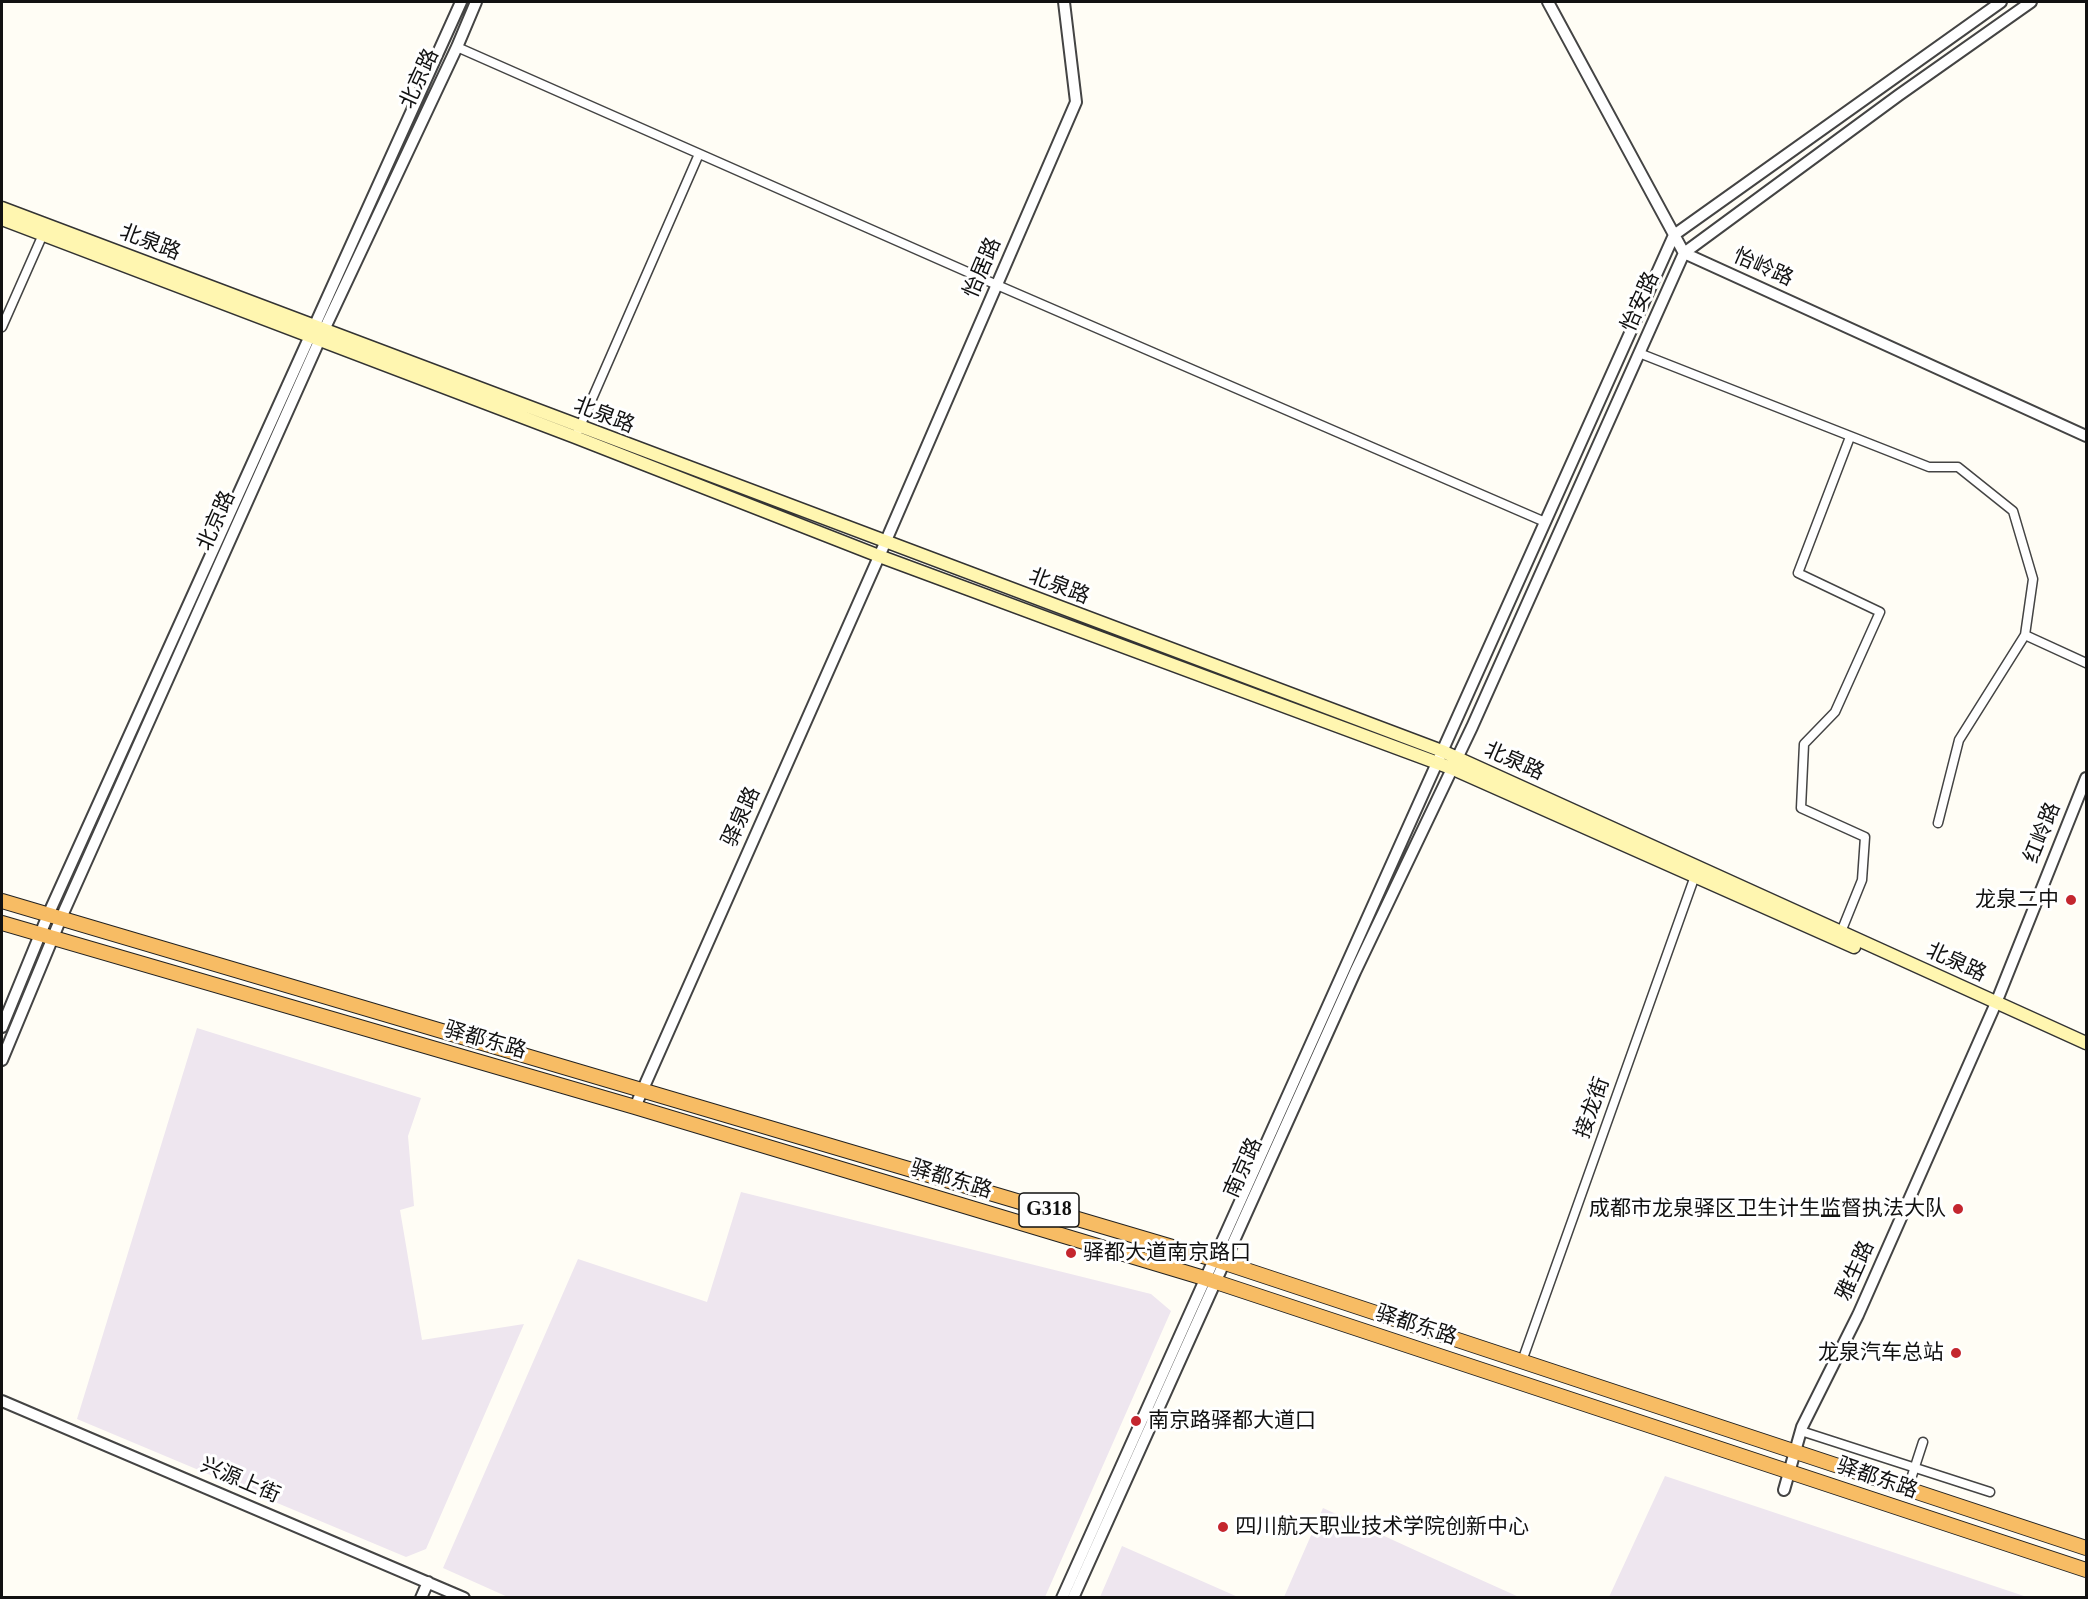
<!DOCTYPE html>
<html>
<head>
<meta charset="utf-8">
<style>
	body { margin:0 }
	#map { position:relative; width:2088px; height:1599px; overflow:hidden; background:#fffdf5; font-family:"Times New Roman",serif }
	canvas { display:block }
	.frame { position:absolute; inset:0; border:3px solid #111; pointer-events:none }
</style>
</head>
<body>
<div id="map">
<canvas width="2088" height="1599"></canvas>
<div class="frame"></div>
</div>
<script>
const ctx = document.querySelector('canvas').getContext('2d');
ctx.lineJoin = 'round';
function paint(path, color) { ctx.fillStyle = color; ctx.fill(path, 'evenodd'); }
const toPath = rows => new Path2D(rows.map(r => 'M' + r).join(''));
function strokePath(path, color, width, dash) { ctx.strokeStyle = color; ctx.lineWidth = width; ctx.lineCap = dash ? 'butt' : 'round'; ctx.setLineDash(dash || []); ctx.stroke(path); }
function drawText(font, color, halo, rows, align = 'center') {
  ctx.font = font + ' "Times New Roman","Noto Sans SC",serif'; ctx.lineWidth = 6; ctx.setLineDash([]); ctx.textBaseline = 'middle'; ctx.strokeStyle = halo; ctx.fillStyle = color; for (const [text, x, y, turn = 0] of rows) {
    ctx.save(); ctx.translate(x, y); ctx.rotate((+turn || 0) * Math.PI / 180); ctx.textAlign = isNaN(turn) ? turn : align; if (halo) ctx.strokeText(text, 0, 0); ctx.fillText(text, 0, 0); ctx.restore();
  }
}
const industrial = toPath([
	[197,1028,421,1098,408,1136,414,1206,400,1210,422,1340,524,1324,426,1549,406,1557,77,1419],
	[741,1192,1151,1294,1171,1311,1045,1597,510,1598,443,1568,578,1259,707,1302],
	[1665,1476,2027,1597,1609,1597],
	[1323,1508,1430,1557,1519,1597,1284,1597],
	[1122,1546,1238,1597,1100,1597]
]);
const minor = toPath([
	[457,47,997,285,1545,522],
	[2,327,44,232],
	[1639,353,1929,467,1958,467,2013,511,2033,579,2025,635,1959,740,1938,823],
	[578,431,699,154],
	[2025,635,2086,663],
	[1841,932,1862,880,1865,837,1801,808,1804,744,1835,712,1880,612,1798,573,1850,437],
	[1522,1361,1696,873],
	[1801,1431,1990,1492],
	[1908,1488,1923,1442]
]);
const tertiary = toPath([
	[1548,2,1684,253,2086,436],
	[2,1027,48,915,461,2],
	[2,1060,61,918,324,330,457,47,476,2],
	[635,1107,885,543,1076,102,1064,2],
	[2,1401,464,1598],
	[1784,1490,1802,1427,1858,1315,1996,1003,2086,778],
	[421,1598,428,1582],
	[1062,1598,1674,235,2001,2],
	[1073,1598,1355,972,1472,727,1684,253,1899,95,2031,2]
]);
const secondary = toPath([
	[2,208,1442,751,2086,1043],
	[2,219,575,437,879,556,1451,768,1854,947]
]);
const trunk = toPath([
	[2,901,1213,1259,2086,1548],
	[2,923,635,1107,1204,1278,2086,1570]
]);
const markers = [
	[2071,900,6,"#c4262e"],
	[1958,1209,6,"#c4262e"],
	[1071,1253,6,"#c4262e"],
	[1956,1353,6,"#c4262e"],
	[1136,1421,6,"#c4262e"],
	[1223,1527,6,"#c4262e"]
];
const shields = [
	[1049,1210,60]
];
const shieldNames = [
	["G318",1049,1210]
];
const streetNames = [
	["北京路",420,79,-65],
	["北泉路",150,243,21],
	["怡居路",983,268,-67],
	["怡岭路",1763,268,24],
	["怡安路",1641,302,-66],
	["北泉路",604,416,21],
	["北京路",217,521,-66],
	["北泉路",1059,587,21],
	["北泉路",1514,762,24],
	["驿泉路",742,817,-66],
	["红岭路",2043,833,-68],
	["北泉路",1956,963,25],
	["驿都东路",485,1041,16],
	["接龙街",1593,1108,-70],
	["南京路",1244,1168,-66],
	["驿都东路",951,1180,17],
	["雅生路",1856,1271,-66],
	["驿都东路",1416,1326,18],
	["驿都东路",1877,1479,19],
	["兴源上街",240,1481,23]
];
const poiNames = [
	["龙泉二中",2059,900],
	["成都市龙泉驿区卫生计生监督执法大队",1946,1209],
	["驿都大道南京路口",1083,1253,"left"],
	["龙泉汽车总站",1944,1353],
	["南京路驿都大道口",1148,1421,"left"],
	["四川航天职业技术学院创新中心",1235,1527,"left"]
];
paint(industrial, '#eee6ef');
strokePath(minor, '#444', 11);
strokePath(tertiary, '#444', 14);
strokePath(secondary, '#333', 15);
strokePath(trunk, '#222', 16);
strokePath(minor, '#fff', 8);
strokePath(tertiary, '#fff', 10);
strokePath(secondary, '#fff6b0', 12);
strokePath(trunk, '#f7bc64', 14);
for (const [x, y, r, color] of markers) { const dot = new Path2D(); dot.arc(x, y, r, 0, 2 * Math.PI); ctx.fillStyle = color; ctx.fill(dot); strokePath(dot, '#fff', 2); }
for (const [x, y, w] of shields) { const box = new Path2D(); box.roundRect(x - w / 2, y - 17, w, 34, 4.5); ctx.fillStyle = '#fff'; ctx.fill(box); strokePath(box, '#111', 1.5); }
drawText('bold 20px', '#111', null, shieldNames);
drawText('21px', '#111', '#fff', streetNames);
drawText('21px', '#111', '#fff', poiNames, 'right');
</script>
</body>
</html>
